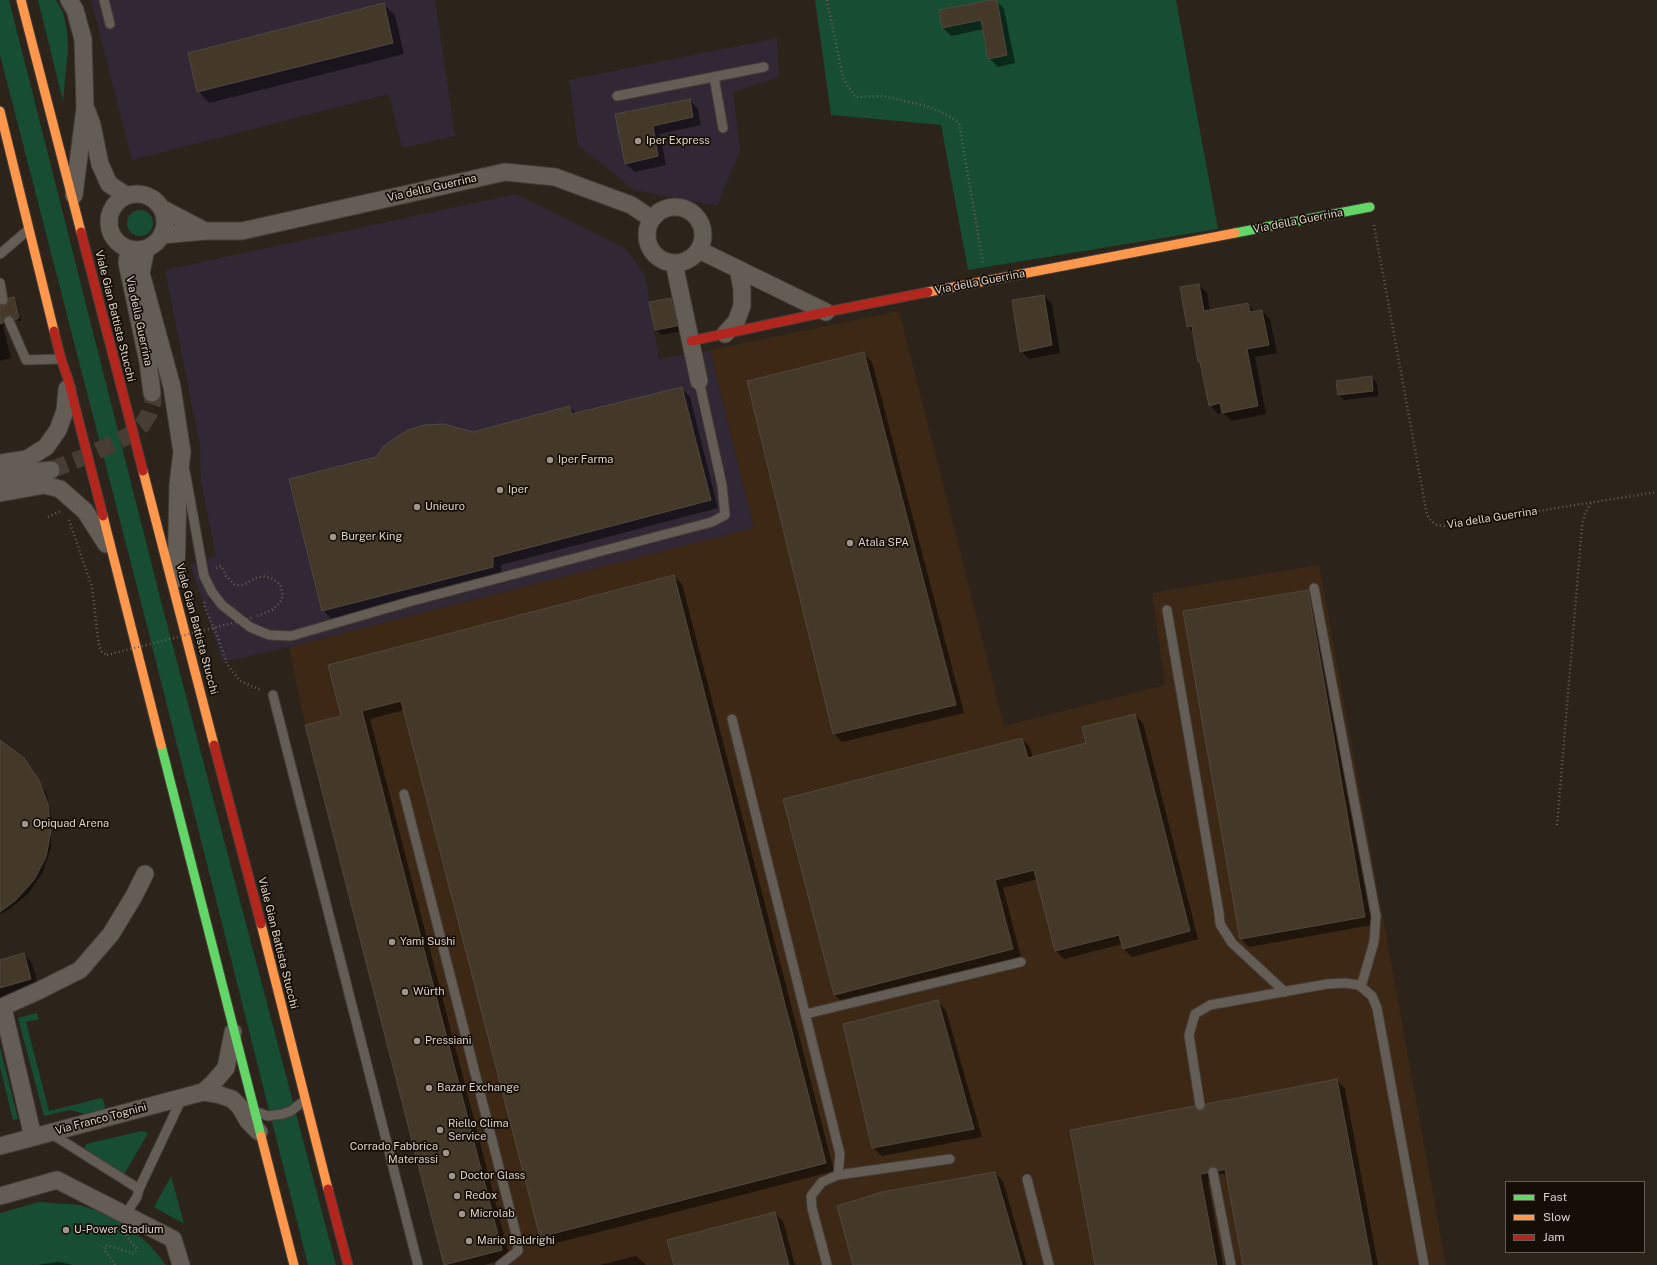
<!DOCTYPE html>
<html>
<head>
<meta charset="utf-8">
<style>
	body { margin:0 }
	#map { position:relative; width:1657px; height:1265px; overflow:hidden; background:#2c231a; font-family:"Public Sans",sans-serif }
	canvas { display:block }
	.legend { position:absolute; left:1505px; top:1181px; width:140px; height:72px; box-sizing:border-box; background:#150e07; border:1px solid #655d55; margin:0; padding:5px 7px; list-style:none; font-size:12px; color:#ded3c9 }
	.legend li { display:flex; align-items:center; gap:8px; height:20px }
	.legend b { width:20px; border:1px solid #655d55 }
</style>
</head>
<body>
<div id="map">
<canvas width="1657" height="1265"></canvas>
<ul class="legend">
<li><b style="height:5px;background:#63d668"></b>Fast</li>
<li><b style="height:5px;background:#ff974d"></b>Slow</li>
<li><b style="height:5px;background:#b3261e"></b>Jam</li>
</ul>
</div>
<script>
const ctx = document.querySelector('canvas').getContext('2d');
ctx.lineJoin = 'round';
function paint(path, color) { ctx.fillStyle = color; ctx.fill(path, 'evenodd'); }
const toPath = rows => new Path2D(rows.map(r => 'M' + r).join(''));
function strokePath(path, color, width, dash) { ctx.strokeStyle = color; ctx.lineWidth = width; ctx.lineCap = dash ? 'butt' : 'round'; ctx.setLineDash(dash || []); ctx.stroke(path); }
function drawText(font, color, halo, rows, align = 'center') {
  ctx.font = font + ' "Public Sans",sans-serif'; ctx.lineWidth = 3.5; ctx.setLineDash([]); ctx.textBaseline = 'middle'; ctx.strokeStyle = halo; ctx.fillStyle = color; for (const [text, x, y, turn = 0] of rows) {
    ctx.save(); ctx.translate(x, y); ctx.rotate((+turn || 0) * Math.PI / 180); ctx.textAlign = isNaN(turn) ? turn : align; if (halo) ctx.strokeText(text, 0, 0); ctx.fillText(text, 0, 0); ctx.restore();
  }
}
const commercial = toPath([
	[91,0,435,0,455,136,402,148,389,94,132,160],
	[777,38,779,77,733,92,740,150,717,206,634,190,578,145,569,80],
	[516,194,626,249,645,275,659,359,710,350,754,528,289,647,223,662,190,564,216,556,201,481,200,446,165,270]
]);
const built = toPath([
	[899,311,1004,726,1165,685,1152,593,1319,565,1446,1265,444,1265,502,1250,427,962,368,969,425,954,389,813,331,827,329,820,387,805,362,711,305,725,289,647,754,528,710,350]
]);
const green = toPath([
	[0,0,9,0,162,605,336,1265,308,1265,143,610,0,55],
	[38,0,56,0,63,12,67,30,68,49,63,101],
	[815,0,1176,0,1218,229,968,270,941,125,831,115],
	'127 223a13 13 0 1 1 26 0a13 13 0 1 1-26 0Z',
	[37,1013,39,1019,26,1022,49,1111,101,1098,103,1099,105,1106,103,1111,89,1115,70,1110,44,1116,18,1018],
	[0,1047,18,1119,13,1120,0,1067],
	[142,1131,148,1133,125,1173,119,1171,84,1149,86,1144],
	[171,1176,184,1224,154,1207],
	[39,1202,80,1205,116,1217,149,1244,166,1265,0,1265,0,1213]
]);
const shadow = toPath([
	[996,0,1004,9,1015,63,998,67,989,58,984,29,951,36,943,28,941,10],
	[383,4,395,15,404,54,209,103,198,91],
	[690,100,698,109,701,125,660,134,666,165,635,172,626,164,616,115],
	[1199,285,1207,293,1210,311,1248,304,1255,312,1262,311,1270,319,1277,353,1255,357,1266,414,1232,421,1223,413,1218,414,1210,405,1202,364,1199,362,1194,332,1188,327],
	[1044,296,1052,304,1060,353,1029,359,1021,351],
	[13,298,16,301,21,321,18,321,15,318,10,317,6,320,5,325,3,326,11,358,0,361,0,306,5,307],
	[671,299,676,305,682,331,661,335,656,329],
	[864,354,872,362,964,713,842,742,834,733],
	[1371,377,1377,383,1378,396,1344,400,1339,395],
	[682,389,690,397,718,508,501,565,501,575,331,619,323,610,473,433,569,407,576,414],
	[674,576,682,584,834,1171,549,1245,541,1237,404,710,370,719,510,1258,484,1265,446,1265,343,717],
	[1308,591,1316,599,1372,925,1249,947,1241,939],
	[1135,715,1143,723,1198,939,1132,957,1123,948,1122,944,1064,959,1056,951,1038,879,1003,888,1021,957,843,1003,834,994,1022,739,1030,747,1033,758,1088,744],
	[0,742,13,750,34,772,47,795,52,821,51,847,43,872,28,894,8,910,0,914],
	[23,954,32,963,39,988,0,998,0,961],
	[937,1001,946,1010,982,1137,882,1156,873,1147],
	[1337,1080,1345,1089,1378,1265,1244,1265,1228,1178,1224,1174,1220,1174,1215,1178,1215,1181,1208,1182,1223,1265,1096,1265,1198,1111],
	[995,1173,1003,1181,1027,1265,854,1265],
	[775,1213,783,1221,795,1265,675,1265],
	[636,1256,646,1265,600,1265],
	[59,1262,73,1265,38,1265,43,1264]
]);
const building = toPath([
	[992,0,997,0,1007,55,988,59,981,20,942,28,939,10,992,0],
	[384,3,393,43,197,92,188,53,384,3],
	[690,99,693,117,653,126,658,156,625,164,615,114,690,99],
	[1199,284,1204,311,1248,303,1250,312,1262,310,1269,345,1247,349,1258,406,1222,413,1220,403,1209,406,1200,362,1198,362,1192,326,1187,327,1180,287,1199,284],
	[1044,295,1052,345,1020,352,1012,300,1044,295],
	[14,297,19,318,15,320,12,316,7,315,4,318,3,323,0,324,0,305,7,305,9,298,14,297],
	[671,298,677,326,655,330,649,302,671,298],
	[864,352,956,705,833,734,747,381,864,352],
	[1372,376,1373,391,1338,395,1336,381,1372,376],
	[682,387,711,500,493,557,493,567,322,611,289,479,376,457,384,446,394,439,408,430,424,425,444,424,473,432,569,406,572,414,682,387],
	[674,575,826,1163,540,1237,401,701,362,711,502,1250,444,1265,305,725,341,716,328,665,674,575],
	[1308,590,1365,917,1240,939,1183,611,1308,590],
	[1135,714,1190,931,1123,949,1119,935,1055,951,1034,870,995,880,1013,949,834,995,783,799,1022,738,1028,758,1086,743,1082,727,1135,714],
	[0,740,24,758,39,780,48,804,51,831,46,857,34,880,16,900,0,912,0,740],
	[24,953,31,979,0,988,0,960,24,953],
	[938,1000,974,1129,872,1148,843,1024,938,1000],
	[1337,1079,1372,1265,1243,1265,1225,1169,1219,1171,1217,1168,1212,1166,1209,1168,1207,1173,1200,1174,1217,1265,1095,1265,1070,1130,1194,1106,1198,1110,1201,1111,1205,1108,1206,1104,1337,1079],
	[995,1172,1022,1265,853,1265,837,1206,882,1192,995,1172],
	[775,1212,789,1265,674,1265,667,1240,775,1212]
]);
const streetTunnel = toPath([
	[51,470,87,456,128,436,142,425,149,414,153,402,152,393]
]);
const path = toPath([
	[827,0,843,78,855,97,884,96,926,106,947,115,959,123,983,263],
	[1374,225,1427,515,1431,521,1437,525,1444,526,1657,492],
	[48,517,61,511],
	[69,520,92,587,99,646,102,652,107,655],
	[216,568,221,566,226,576,235,585,243,585,256,578,263,576,271,578,280,584,283,595,280,603,272,610,257,616],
	[204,602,205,608,217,635,227,664,240,681,261,690],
	[1557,825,1582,526,1585,513,1591,503],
	[115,1265,104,1249,106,1245,134,1254,137,1249,124,1233]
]);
const lane = toPath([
	[104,0,110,24],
	[714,77,723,128],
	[617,96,764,67],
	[0,254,28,230],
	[0,283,3,300],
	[9,321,26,360,61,359],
	[185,471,204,576,212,592,222,605,250,627,269,635,291,636,412,601,712,522,725,515,722,485,699,381],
	[1314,588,1376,916,1374,942,1361,987],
	[1167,610,1219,913,1220,924,1232,943,1285,992],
	[273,695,418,1265],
	[732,719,840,1154,838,1175,822,1182,811,1196,812,1208,827,1265],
	[404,794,517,1238,518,1251,500,1265],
	[806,1014,1021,962],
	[1200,1105,1189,1035,1195,1014,1210,1005,1327,984,1345,983,1359,985,1372,996,1377,1008,1424,1265],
	[257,1112,268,1116,283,1114,291,1111,305,1100],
	[50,1133,139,1189],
	[1213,1172,1231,1265],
	[838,1175,950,1159],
	[1027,1179,1049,1265],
	[125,1215,137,1197,139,1189,182,1098]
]);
const street = toPath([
	[69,0,75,10,83,39,85,108,74,195],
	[87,111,92,125,100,164,109,184,127,196],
	'109 222a28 28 0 1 1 56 0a28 28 0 1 1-56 0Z',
	'647 235a28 28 0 1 1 56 0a28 28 0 1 1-56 0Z',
	[163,209,205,231],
	[163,235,205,231,242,231,505,172,555,177,631,205,652,219],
	[129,249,127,263,148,362,152,393],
	[146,249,141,273,172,387,182,452,178,485,176,579],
	[699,250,826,312],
	[674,263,699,381],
	[725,334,736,322,742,306,742,289,738,269],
	[0,463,27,459,46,447,58,430,65,411,67,389],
	[0,476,51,470],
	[0,493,45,485,60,489,85,511,106,544],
	[0,1008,38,991,80,970,111,934,134,896,145,874],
	[3,1008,33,1137],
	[203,1092,217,1094,232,1099,240,1107,248,1121,259,1132],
	[0,1146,203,1092,213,1083,226,1068,233,1032],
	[0,1196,57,1180,173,1239,181,1265]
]);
const fast = toPath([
	[1235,233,1370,207],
	[161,745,261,1136]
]);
const slow = toPath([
	[21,0,81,232],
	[0,111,54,331],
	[928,292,1235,233],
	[143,471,214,745],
	[103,516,161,745],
	[261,924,328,1189],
	[261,1136,294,1265]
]);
const jam = toPath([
	[81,232,143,471],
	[54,331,61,359,68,379,103,516],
	[691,341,826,312,928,292],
	[214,745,261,924],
	[328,1189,348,1265]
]);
const pathBridge = toPath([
	[107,655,252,618]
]);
const markers = [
	[638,141,4,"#a0958c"],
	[550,460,4,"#a0958c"],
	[500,490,4,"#a0958c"],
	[417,507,4,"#a0958c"],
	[333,537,4,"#a0958c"],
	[850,543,4,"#a0958c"],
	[25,824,4,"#a0958c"],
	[392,942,4,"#a0958c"],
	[405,992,4,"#a0958c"],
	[417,1041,4,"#a0958c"],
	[429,1088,4,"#a0958c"],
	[440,1130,4,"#a0958c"],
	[446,1153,4,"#a0958c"],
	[452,1176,4,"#a0958c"],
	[457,1196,4,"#a0958c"],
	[462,1214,4,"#a0958c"],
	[66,1230,4,"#a0958c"],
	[469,1241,4,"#a0958c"]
];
const poiNames = [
	["Iper Express",646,141],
	["Iper Farma",558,460],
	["Iper",508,490],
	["Unieuro",425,507],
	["Burger King",341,537],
	["Atala SPA",858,543],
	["Opiquad Arena",33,824],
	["Yami Sushi",400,942],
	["Würth",413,992],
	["Pressiani",425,1041],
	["Bazar Exchange",437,1088],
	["Riello Clima",448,1124],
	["Service",448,1137],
	["Corrado Fabbrica",438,1147,"right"],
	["Materassi",438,1160,"right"],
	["Doctor Glass",460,1176],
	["Redox",465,1196],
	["Microlab",470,1214],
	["U-Power Stadium",74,1230],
	["Mario Baldrighi",477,1241]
];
const streetNames = [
	["Via della Guerrina",432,188,-13],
	["Via della Guerrina",1298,221,-11],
	["Via della Guerrina",980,282,-11],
	["Viale Gian Battista Stucchi",115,316,76],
	["Via della Guerrina",139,321,78],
	["Via della Guerrina",1492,518,-9],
	["Viale Gian Battista Stucchi",197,629,75],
	["Viale Gian Battista Stucchi",278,943,76],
	["Via Franco Tognini",101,1119,-15]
];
paint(commercial, '#322835');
paint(built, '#3c2815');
paint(green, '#164d33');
paint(shadow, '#0007');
paint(building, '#443929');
strokePath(building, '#4f4840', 1);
strokePath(streetTunnel, '#473d34', 17, [17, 8]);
strokePath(lane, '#443d36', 11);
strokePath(street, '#443d36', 19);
strokePath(fast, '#443d36', 11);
strokePath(slow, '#443d36', 11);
strokePath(jam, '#443d36', 11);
strokePath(path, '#665f59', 2.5, [1, 3]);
strokePath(lane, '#645d56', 9);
strokePath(street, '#645d56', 17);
strokePath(fast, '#63d668', 9);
strokePath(slow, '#ff974d', 9);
strokePath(jam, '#b3261e', 9);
strokePath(pathBridge, '#665f59', 2.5, [1, 3]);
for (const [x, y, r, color] of markers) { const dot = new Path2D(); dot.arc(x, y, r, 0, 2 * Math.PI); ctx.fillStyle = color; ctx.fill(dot); strokePath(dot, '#150e07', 1.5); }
drawText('11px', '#ded3c9', '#150e07', poiNames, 'left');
drawText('11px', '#ded3c9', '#150e07', streetNames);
</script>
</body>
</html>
